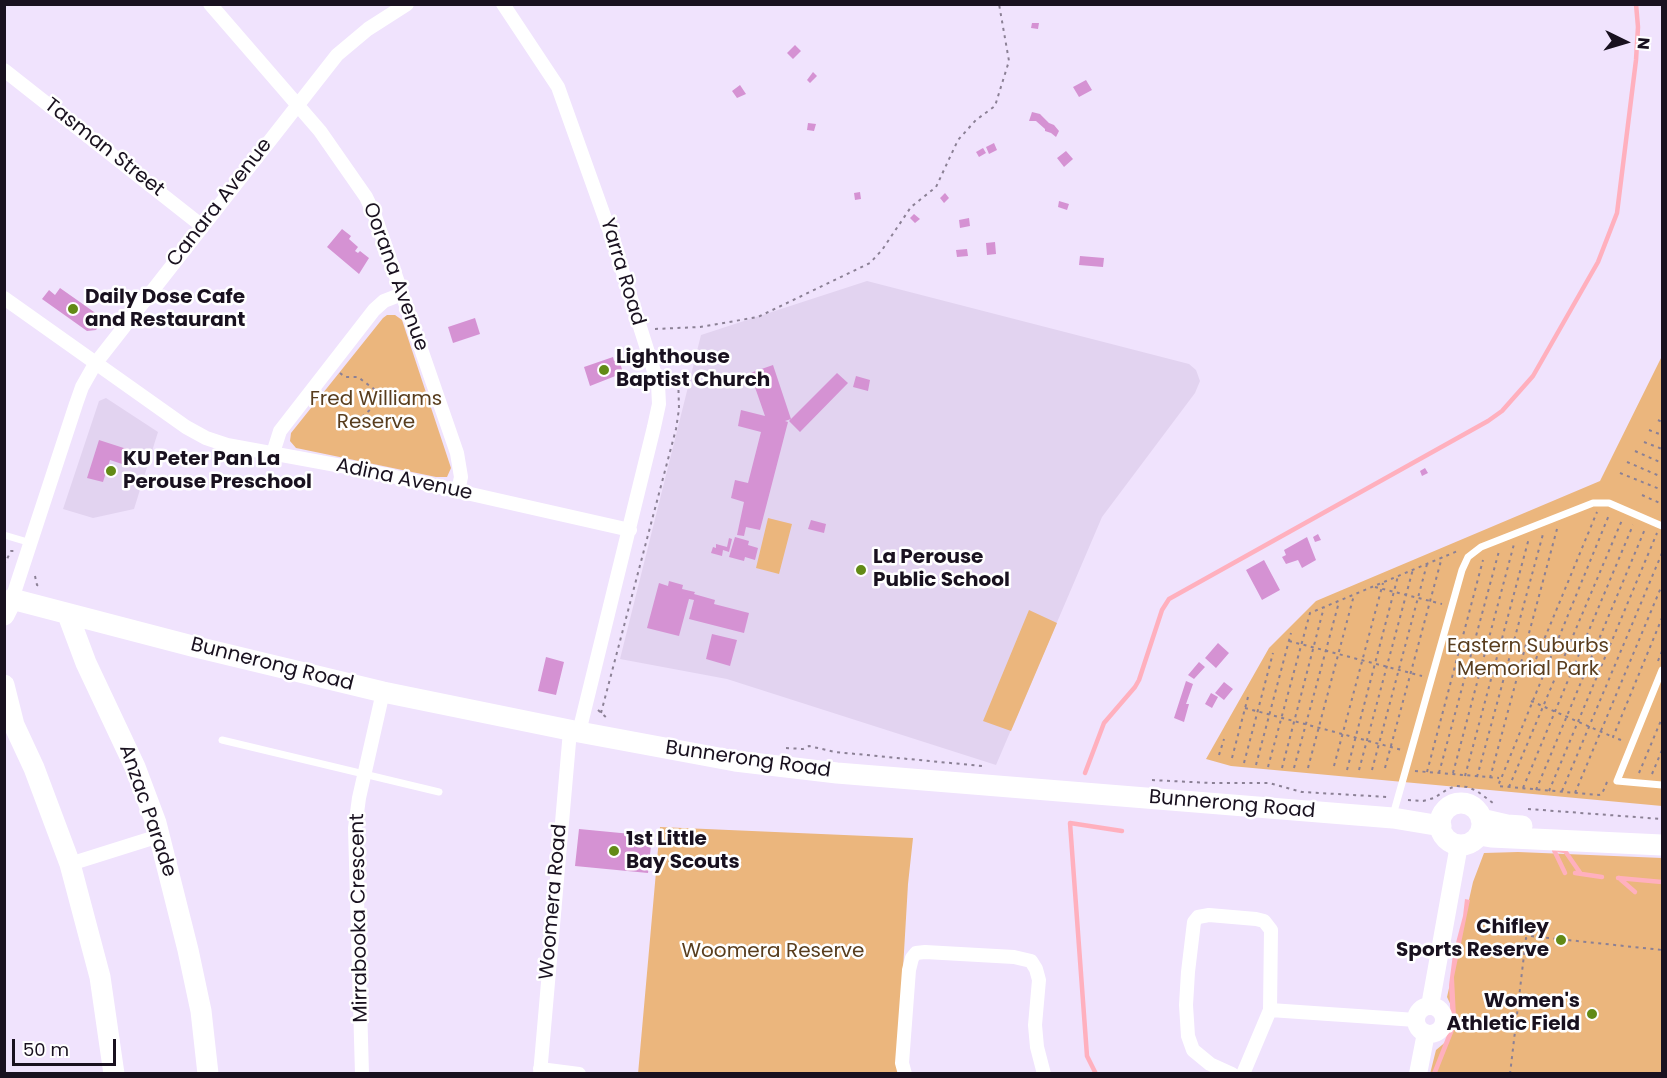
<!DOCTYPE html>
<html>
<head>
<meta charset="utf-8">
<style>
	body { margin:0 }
	#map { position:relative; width:1667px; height:1078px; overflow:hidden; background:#f0e3fd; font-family:Poppins,sans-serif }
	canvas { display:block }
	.frame { position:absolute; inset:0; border:6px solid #19111f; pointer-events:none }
	.north { position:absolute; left:1595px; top:12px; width:60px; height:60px; -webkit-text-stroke:4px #fff; paint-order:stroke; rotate:95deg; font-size:16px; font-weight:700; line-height:24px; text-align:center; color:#19111f }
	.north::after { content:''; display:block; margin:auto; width:21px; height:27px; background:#19111f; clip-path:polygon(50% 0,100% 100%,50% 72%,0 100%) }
	.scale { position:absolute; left:12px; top:1039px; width:104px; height:27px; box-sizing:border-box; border:3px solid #19111f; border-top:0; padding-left:8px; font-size:18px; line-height:21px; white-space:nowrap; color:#19111f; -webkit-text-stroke:4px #fff; paint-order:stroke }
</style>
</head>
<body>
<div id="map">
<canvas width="1667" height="1078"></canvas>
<div class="frame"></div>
<div class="north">N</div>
<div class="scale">50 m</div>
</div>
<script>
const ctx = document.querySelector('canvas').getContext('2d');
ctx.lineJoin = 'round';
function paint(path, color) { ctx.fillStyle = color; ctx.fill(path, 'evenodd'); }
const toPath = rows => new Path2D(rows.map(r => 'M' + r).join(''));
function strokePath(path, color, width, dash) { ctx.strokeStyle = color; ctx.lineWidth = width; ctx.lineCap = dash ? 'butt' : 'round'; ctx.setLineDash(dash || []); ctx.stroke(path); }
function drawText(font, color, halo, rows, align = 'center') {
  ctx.font = font + ' Poppins,sans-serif'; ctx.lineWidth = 5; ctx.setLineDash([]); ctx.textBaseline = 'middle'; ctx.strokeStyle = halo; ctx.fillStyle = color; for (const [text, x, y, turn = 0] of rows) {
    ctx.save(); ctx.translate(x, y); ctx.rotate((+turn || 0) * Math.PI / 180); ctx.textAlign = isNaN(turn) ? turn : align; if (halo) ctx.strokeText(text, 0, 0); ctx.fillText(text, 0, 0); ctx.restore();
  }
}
const built = toPath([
	[867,281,1189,364,1196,370,1200,381,1195,393,1102,517,996,765,727,679,620,659,701,335],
	[106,398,158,432,134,509,93,518,63,509,99,401]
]);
const green = toPath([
	[387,315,395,315,402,320,451,468,447,477,436,477,301,449,296,448,290,441,291,433,383,318],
	[1662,356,1662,806,1231,766,1206,759,1269,648,1316,601,1600,481],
	[768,518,792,524,779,574,756,568],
	[1029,610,1057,623,1011,731,983,721],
	[660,827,913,838,908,884,898,1054,900,1073,638,1074],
	[1518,852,1662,858,1662,1073,1430,1074,1436,1050,1448,1040,1455,1014,1447,997,1473,882,1484,853]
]);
const water = toPath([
	[1465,899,1470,900,1454,977,1456,1017,1455,1028,1437,1073,1432,1073,1451,1025,1449,985,1453,954,1463,916]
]);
const stream = toPath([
	[1085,773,1104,723,1135,687,1139,680,1162,610,1169,599,1488,421,1502,411,1533,376,1598,262,1617,213,1636,60,1638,27,1636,4],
	[1554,850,1565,873],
	[1559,850,1565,851,1581,874],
	[1575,873,1602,877],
	[1618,878,1662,882],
	[1619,878,1635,892],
	[1096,1074,1087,1056,1070,823,1122,831]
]);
const building = toPath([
	[1032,23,1039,23,1038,29,1031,28],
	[795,45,801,51,793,59,787,53],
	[813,72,817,76,810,83,807,80],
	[1086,80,1092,90,1079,97,1073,87],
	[740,85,746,94,737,98,732,91],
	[1032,112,1040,114,1049,123,1054,125,1059,131,1056,137,1051,133,1045,131,1045,129,1036,121,1029,121],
	[808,123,816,124,814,131,807,130],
	[994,143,997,150,989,154,986,147],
	[983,148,986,153,979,157,976,152],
	[1066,151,1073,159,1064,167,1057,158],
	[860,192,861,199,855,200,854,193],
	[945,193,949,198,944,203,940,198],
	[1059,201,1069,204,1067,210,1058,207],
	[914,214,920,219,915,223,910,218],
	[969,218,970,226,960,228,959,220],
	[342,229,351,236,349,239,358,247,355,251,358,253,360,251,369,258,359,274,327,247],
	[995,242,996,254,987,255,986,243],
	[967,249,968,256,957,257,956,250],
	[1080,256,1104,258,1103,267,1079,265],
	[60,288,104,319,96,330,87,331,42,299,49,290,55,295],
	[475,318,480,334,453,343,448,327],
	[613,357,614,361,619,359,623,373,590,386,584,367],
	[773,365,791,419,785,421,788,422,760,530,746,527,744,536,737,535,744,502,731,498,735,480,748,483,761,432,738,426,741,410,765,416,750,373],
	[837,373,848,383,800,432,789,421],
	[856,376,870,380,868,391,853,387],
	[99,440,133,451,128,466,110,460,103,482,87,478],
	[1425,468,1428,473,1422,476,1420,471],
	[811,520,826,524,824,533,808,529],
	[1318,534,1321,540,1315,542,1313,537],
	[735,537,749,541,748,545,758,548,755,560,745,557,744,561,729,557],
	[1307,537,1316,560,1302,568,1298,560,1286,564,1282,557,1286,555,1284,550],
	[729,538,732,539,729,552,723,550,722,556,711,553,713,547,716,548,716,544,727,547],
	[1264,560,1280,590,1262,600,1246,570],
	[669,581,683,585,682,589,695,592,694,594,715,600,714,604,749,613,744,633,689,619,694,600,689,599,679,636,647,628,659,583,668,586],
	[712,634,737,640,730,666,706,659],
	[1218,643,1229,653,1216,668,1205,658],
	[546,657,564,662,556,695,538,691],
	[1199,662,1205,667,1194,679,1188,675],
	[1186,681,1193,684,1186,704,1189,704,1184,722,1174,718],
	[1224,682,1233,689,1224,700,1215,693],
	[1211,693,1218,697,1212,708,1205,704],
	[579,829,652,836,648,873,575,866]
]);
const path = toPath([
	[655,329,700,327,758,317,870,263,882,250,911,207,936,187,958,140,976,120,995,106,1009,61,999,4],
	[340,373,345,377,358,377,395,405],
	[362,417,373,407,377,391],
	[1658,420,1662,422],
	[1649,430,1662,435],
	[1644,442,1662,449],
	[1635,451,1662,463],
	[1627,462,1662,477],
	[1620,473,1662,490],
	[1642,495,1662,504],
	[4,565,11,551,14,551],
	[35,576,37,585,41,588],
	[1375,587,1442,604],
	[1289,641,1422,676],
	[1536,659,1597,512],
	[1658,661,1662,651],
	[1531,701,1613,737],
	[1245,708,1402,750],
	[598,710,609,720],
	[601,713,676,429,679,409,678,373],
	[1621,740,1613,737,1662,618],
	[786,748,803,749,809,746,835,752,982,766],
	[1219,755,1224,739],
	[1232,758,1248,697],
	[1244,763,1273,653],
	[1256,765,1291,633],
	[1334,766,1383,583],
	[1268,767,1310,613,1460,550],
	[1282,768,1324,607],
	[1294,768,1339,602],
	[1308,768,1354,595],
	[1385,768,1442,557],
	[1347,770,1398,576],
	[1359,770,1413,569],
	[1372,770,1427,564],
	[1415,771,1499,778],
	[1427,772,1483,560],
	[1439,773,1499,551],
	[1453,773,1514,544],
	[1639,773,1662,718],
	[1652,774,1662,750],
	[1465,776,1529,538],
	[1477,777,1543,534],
	[1490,778,1557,529],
	[1152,780,1211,783,1269,783,1302,792,1388,797],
	[1607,782,1602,794,1599,795,1498,786,1609,515],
	[1509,787,1622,520],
	[1523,788,1633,525],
	[1536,790,1645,529],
	[1549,791,1657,533],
	[1562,791,1662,553],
	[1575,793,1662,585],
	[1408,800,1423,801,1434,798,1448,789,1456,786,1467,787,1477,791,1493,803],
	[1528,809,1662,819],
	[1442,1038,1448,1024,1447,1009],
	[1510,1074,1526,938,1530,936,1662,950]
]);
const lane = toPath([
	[4,535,31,543],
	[1662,670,1617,781,1662,785],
	[222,740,439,792],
	[1393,815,1462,570,1468,557,1481,547,1593,503,1609,503,1662,526]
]);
const street = toPath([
	[210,4,320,131,366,197,375,216,457,453,461,477,458,491],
	[503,4,558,87,612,238,658,384,659,404,654,427,579,732],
	[4,70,202,226],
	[4,298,186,427,206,438,227,445,369,471,630,530],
	[273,453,280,431,374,310,384,301,402,294],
	[12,599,76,404,82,387,95,364,337,55,368,29,407,4],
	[70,864,159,836],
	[1270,1010,1416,1020],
	[540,1069,579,1074],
	[362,1074,355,828,359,798,383,692],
	[540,1074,570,731],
	[905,1074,902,1063,909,970,912,958,916,953,925,952,1014,957,1031,961,1036,969,1039,980,1035,1025,1037,1047,1044,1074],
	[1232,1074,1210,1064,1193,1050,1188,1036,1186,1005,1188,972,1194,922,1198,917,1209,915,1256,919,1264,921,1271,930,1270,1010,1243,1074]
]);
const secondary = toPath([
	[1430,1006,1459,845],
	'1416 1020a14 14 0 1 1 28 0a14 14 0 1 1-28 0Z',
	[1418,1074,1426,1033]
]);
const primary = toPath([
	[4,615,12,599,192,646,383,692,579,732,735,761,837,773,1393,818,1441,826],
	[68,615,86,663,135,767,156,823,188,950,201,1011,208,1074],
	[4,685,14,725,34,768,70,864,100,977,114,1074],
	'1440 824a21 21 0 1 1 42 0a21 21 0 1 1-42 0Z',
	[1481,819,1507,825,1522,826],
	[1479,835,1491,837,1662,845]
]);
const markers = [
	[73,309,6,"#628a16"],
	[604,370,6,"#628a16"],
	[111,471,6,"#628a16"],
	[861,570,6,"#628a16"],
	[614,851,6,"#628a16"],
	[1561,940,6,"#628a16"],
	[1592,1014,6,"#628a16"]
];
const streetNames = [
	["Tasman Street",104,148,38],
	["Canara Avenue",220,203,-52],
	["Yarra Road",622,272,73],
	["Oorana Avenue",395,277,70],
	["Adina Avenue",404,480,12],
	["Bunnerong Road",272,665,14],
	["Bunnerong Road",748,760,8],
	["Bunnerong Road",1232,805,5],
	["Anzac Parade",147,811,71],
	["Woomera Road",554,902,-85],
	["Mirrabooka Crescent",360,918,-91]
];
const poiNames = [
	["Daily Dose Cafe",85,298],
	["and Restaurant",85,321],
	["Lighthouse",616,358],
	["Baptist Church",616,381],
	["KU Peter Pan La",123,460],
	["Perouse Preschool",123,483],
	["La Perouse",873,558],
	["Public School",873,581],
	["1st Little",626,840],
	["Bay Scouts",626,863],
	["Chifley",1549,928,"right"],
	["Sports Reserve",1549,951,"right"],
	["Women's",1580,1002,"right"],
	["Athletic Field",1580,1025,"right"]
];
const parkNames = [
	["Fred Williams",376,400],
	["Reserve",376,423],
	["Eastern Suburbs",1528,647],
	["Memorial Park",1528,670],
	["Woomera Reserve",773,952]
];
paint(built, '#e2d3f0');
paint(green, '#ebb67d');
paint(water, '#ffb0be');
strokePath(stream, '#ffb0be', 4.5);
paint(building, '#d592d3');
strokePath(path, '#8b8095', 2, [3, 4.5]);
strokePath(lane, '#fff', 7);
strokePath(street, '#fff', 14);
strokePath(secondary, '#fff', 18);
strokePath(primary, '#fff', 21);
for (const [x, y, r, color] of markers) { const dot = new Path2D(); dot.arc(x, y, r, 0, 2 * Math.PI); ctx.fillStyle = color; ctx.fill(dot); strokePath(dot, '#fff', 2); }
drawText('20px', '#19111f', '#fff', streetNames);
drawText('bold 20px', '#19111f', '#fff', poiNames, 'left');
drawText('20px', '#583d1e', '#fff', parkNames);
</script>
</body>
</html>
